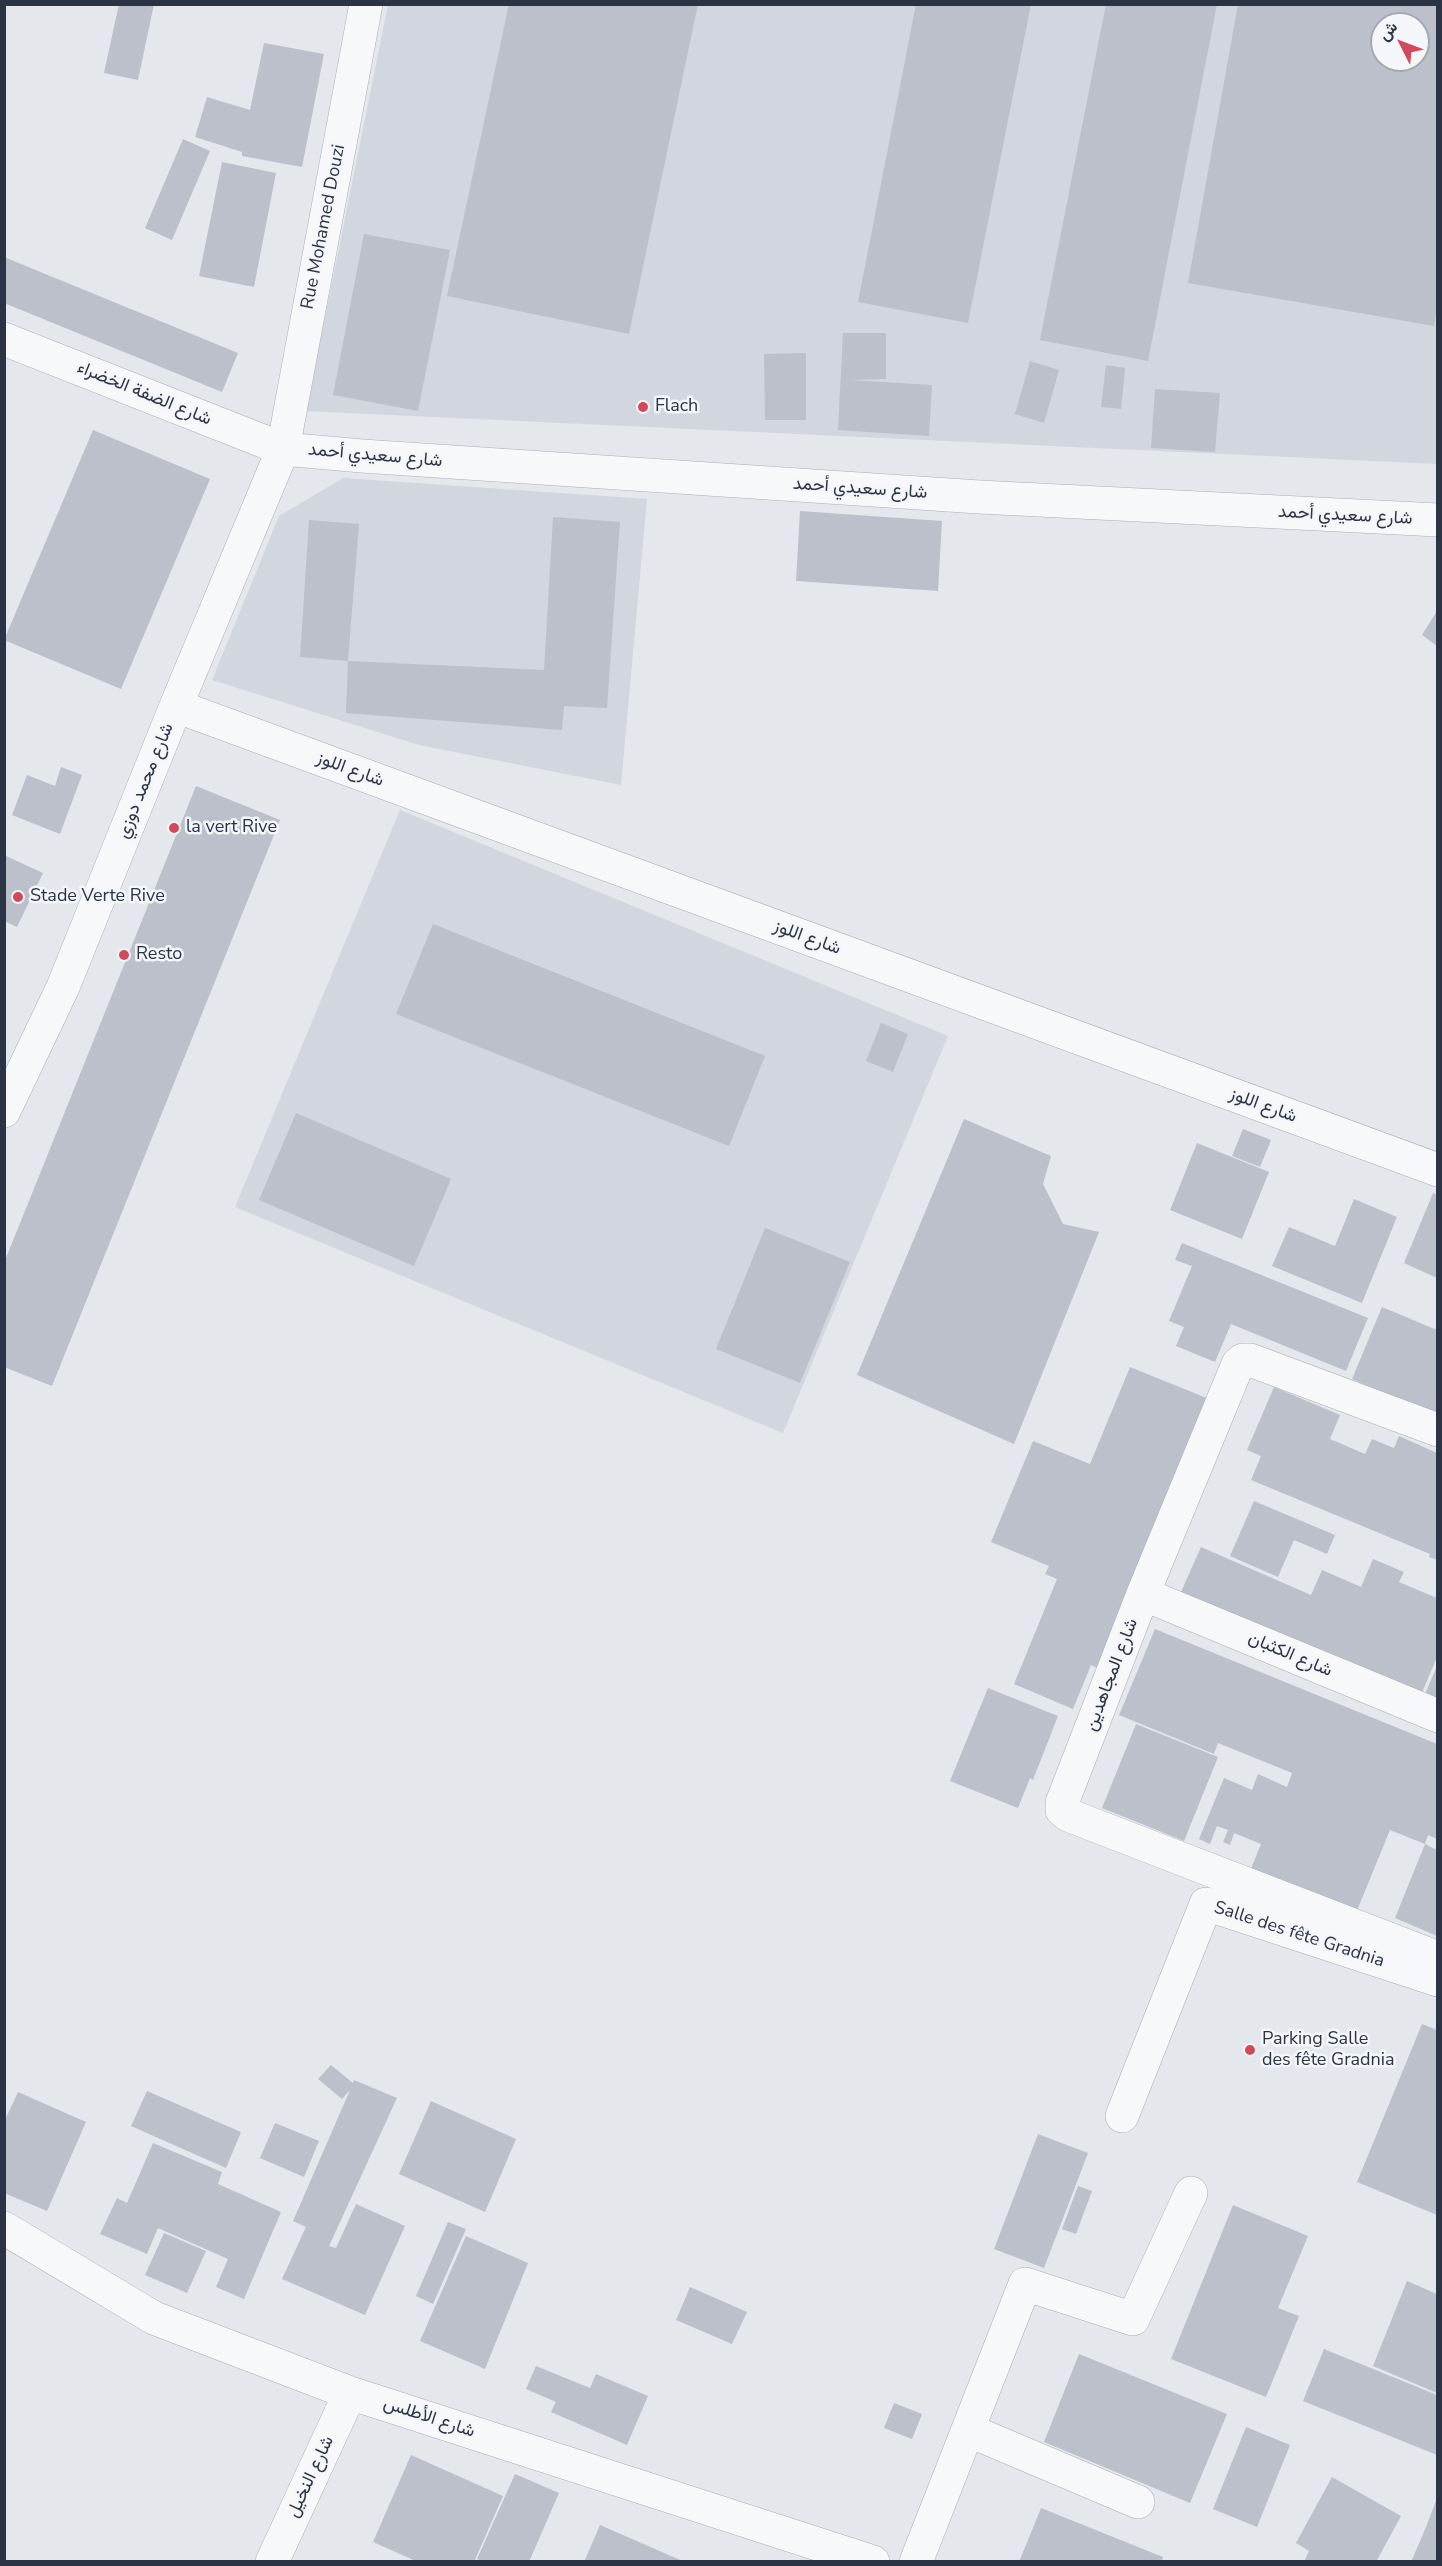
<!DOCTYPE html>
<html>
<head>
<meta charset="utf-8">
<style>
	body { margin:0 }
	#map { position:relative; width:1442px; height:2566px; overflow:hidden; background:#e4e7ec; font-family:"Nunito Sans",Vazirmatn,sans-serif }
	canvas { display:block }
	.frame { position:absolute; inset:0; border:6px solid #2b3445; pointer-events:none }
	.north { position:absolute; left:1370px; top:12px; width:60px; height:60px; box-sizing:border-box; background:#f4f6f9; border:2px solid #a4a8b1; border-radius:50%; rotate:312deg; font-size:16px; font-weight:700; line-height:24px; text-align:center; color:#2b3445 }
	.north::after { content:''; display:block; margin:auto; width:21px; height:27px; background:#d1495b; clip-path:polygon(50% 0,100% 100%,50% 72%,0 100%) }
</style>
</head>
<body>
<div id="map">
<canvas width="1442" height="2566"></canvas>
<div class="frame"></div>
<div class="north">ش</div>
</div>
<script>
const ctx = document.querySelector('canvas').getContext('2d');
ctx.lineJoin = 'round';
function paint(path, color) { ctx.fillStyle = color; ctx.fill(path, 'evenodd'); }
const toPath = rows => new Path2D(rows.map(r => 'M' + r).join(''));
function strokePath(path, color, width, dash) { ctx.strokeStyle = color; ctx.lineWidth = width; ctx.lineCap = dash ? 'butt' : 'round'; ctx.setLineDash(dash || []); ctx.stroke(path); }
function drawText(font, color, halo, rows, align = 'center') {
  ctx.font = font + ' "Nunito Sans",Vazirmatn,sans-serif'; ctx.lineWidth = 5; ctx.setLineDash([]); ctx.textBaseline = 'middle'; ctx.strokeStyle = halo; ctx.fillStyle = color; for (const [text, x, y, turn = 0] of rows) {
    ctx.save(); ctx.translate(x, y); ctx.rotate((+turn || 0) * Math.PI / 180); ctx.textAlign = isNaN(turn) ? turn : align; if (halo) ctx.strokeText(text, 0, 0); ctx.fillText(text, 0, 0); ctx.restore();
  }
}
const built = toPath([
	[388,5,1437,5,1437,464,306,411],
	[1382,24,1418,24,1418,60,1382,60],
	[343,478,647,499,621,785,419,745,212,680,279,516],
	[400,810,948,1036,783,1433,235,1207]
]);
const building = toPath([
	[119,4,154,4,138,80,104,73],
	[509,4,698,4,629,334,447,296],
	[916,4,1031,4,968,323,858,302],
	[1106,4,1217,4,1148,361,1040,340],
	[1238,4,1437,4,1437,305,1434,326,1188,283],
	[1382,24,1418,24,1418,60,1382,60],
	[264,43,324,54,302,167,242,156,242,152,195,137,207,97,250,110],
	[183,139,210,151,172,240,145,228],
	[222,162,276,173,254,287,199,276],
	[364,234,450,250,418,411,333,395],
	[4,257,238,353,222,392,4,303],
	[843,333,886,333,886,379,850,380,932,385,929,436,838,430],
	[806,353,806,420,765,420,764,354],
	[1030,361,1059,370,1044,423,1015,414],
	[1106,365,1125,368,1121,409,1101,407],
	[1155,389,1220,393,1215,452,1151,448],
	[93,430,210,479,121,689,4,640],
	[800,511,942,521,938,591,796,581],
	[553,517,620,522,607,708,564,706,562,730,346,713,348,661,544,670],
	[309,520,359,524,348,661,300,657],
	[1437,611,1437,646,1422,635],
	[61,767,82,775,60,834,12,815,27,775,55,786],
	[196,786,280,820,52,1386,4,1367,4,1263],
	[4,855,43,873,17,927,4,921],
	[433,924,765,1056,729,1146,396,1014],
	[881,1023,908,1034,893,1072,866,1061],
	[296,1113,451,1179,414,1266,259,1200],
	[964,1119,1051,1156,1043,1184,1063,1224,1099,1232,1014,1444,857,1375],
	[1243,1129,1271,1140,1260,1167,1232,1156],
	[1197,1143,1269,1172,1242,1239,1170,1210],
	[1433,1193,1437,1195,1437,1278,1404,1263],
	[1354,1199,1397,1217,1362,1303,1272,1266,1289,1227,1335,1246],
	[765,1228,850,1262,800,1383,716,1349],
	[1182,1243,1368,1318,1346,1371,1231,1324,1215,1362,1176,1346,1184,1327,1169,1321,1192,1266,1175,1260],
	[1382,1307,1437,1330,1437,1415,1352,1379],
	[1130,1367,1209,1399,1097,1668,1091,1665,1073,1709,1014,1684,1057,1579,1045,1574,1049,1566,991,1542,1033,1441,1090,1464],
	[1274,1387,1340,1415,1330,1439,1365,1454,1372,1439,1394,1448,1399,1436,1437,1453,1437,1560,1429,1557,1430,1554,1251,1480,1261,1456,1247,1450],
	[1254,1501,1335,1535,1327,1554,1294,1540,1278,1577,1230,1556],
	[1201,1547,1311,1595,1322,1570,1361,1587,1373,1559,1404,1572,1399,1582,1437,1598,1437,1657,1421,1695,1181,1592],
	[1155,1629,1437,1744,1437,1839,1428,1835,1425,1844,1390,1830,1356,1913,1250,1871,1261,1844,1234,1833,1230,1845,1223,1842,1228,1830,1217,1826,1210,1844,1199,1839,1224,1778,1252,1790,1258,1774,1287,1787,1292,1773,1218,1743,1214,1754,1119,1715],
	[1437,1666,1437,1699,1425,1694],
	[988,1688,1058,1716,1033,1780,1030,1778,1018,1808,950,1781],
	[1136,1724,1218,1757,1184,1841,1102,1808],
	[1425,1844,1437,1850,1437,1936,1395,1918],
	[1422,2024,1437,2030,1437,2215,1357,2182],
	[331,2065,353,2083,354,2080,397,2098,329,2246,336,2248,356,2204,405,2226,365,2315,282,2279,306,2227,293,2221,350,2090,342,2099,318,2079],
	[147,2091,241,2132,226,2168,131,2126],
	[18,2092,86,2122,47,2211,4,2193,4,2122],
	[431,2101,516,2139,485,2212,399,2174],
	[275,2123,319,2141,304,2177,260,2158],
	[1038,2134,1088,2153,1044,2268,994,2249],
	[153,2143,222,2172,218,2184,281,2212,244,2299,216,2287,228,2259,158,2228,147,2254,100,2234,117,2198,127,2203],
	[1078,2186,1092,2191,1076,2234,1062,2229],
	[1233,2205,1308,2236,1278,2308,1299,2316,1266,2397,1171,2359],
	[448,2222,466,2229,433,2304,416,2296],
	[164,2233,206,2251,187,2293,145,2275],
	[466,2236,528,2263,485,2369,420,2341],
	[1407,2281,1437,2294,1437,2393,1373,2366],
	[690,2287,747,2312,732,2344,676,2320],
	[1324,2349,1437,2395,1437,2455,1303,2401],
	[1079,2354,1227,2414,1190,2503,1044,2442],
	[536,2366,590,2388,596,2374,648,2396,627,2445,551,2412,556,2402,526,2389],
	[894,2403,922,2414,912,2439,884,2428],
	[1246,2427,1290,2445,1257,2527,1213,2509],
	[411,2455,503,2496,474,2562,418,2562,373,2542],
	[515,2474,559,2493,529,2562,483,2562,477,2559],
	[1332,2477,1401,2516,1376,2562,1304,2562,1309,2551,1296,2543],
	[1437,2498,1437,2562,1411,2562,1426,2527],
	[1041,2508,1163,2557,1161,2562,1019,2562],
	[600,2525,685,2562,584,2562]
]);
const minor = toPath([
	[4,339,283,449,362,456,979,497,1438,520],
	[176,706,1438,1170],
	[4,1111,63,987,176,706,283,449,366,4],
	[1438,1430,1250,1360,1243,1360,1238,1364,1143,1594,1062,1803,1062,1810,1068,1815,1438,1958],
	[1143,1594,1438,1716],
	[1122,2116,1206,1904,1438,1980],
	[4,2228,154,2318,350,2393,873,2562],
	[968,2430,1138,2502],
	[272,2562,350,2393],
	[916,2562,1025,2284,1133,2319,1191,2193]
]);
const markers = [
	[643,407,6,"#d1495b"],
	[174,828,6,"#d1495b"],
	[18,897,6,"#d1495b"],
	[124,955,6,"#d1495b"],
	[1250,2050,6,"#d1495b"]
];
const streetNames = [
	["Rue Mohamed Douzi",324,227,-79],
	["شارع الضفة الخضراء",144,394,22],
	["شارع سعيدي أحمد",375,456,5],
	["شارع سعيدي أحمد",860,489,4],
	["شارع سعيدي أحمد",1345,516,3],
	["شارع اللوز",350,770,20],
	["شارع محمد دوزي",146,781,-68],
	["شارع اللوز",807,938,20],
	["شارع اللوز",1263,1106,20],
	["شارع الكثبان",1290,1655,23],
	["شارع المجاهدين",1112,1675,-69],
	["Salle des fête Gradnia",1299,1935,18],
	["شارع الأطلس",429,2418,18],
	["شارع النخيل",311,2477,-65]
];
const poiNames = [
	["Flach",655,407],
	["la vert Rive",186,828],
	["Stade Verte Rive",30,897],
	["Resto",136,955],
	["Parking Salle",1262,2040],
	["des fête Gradnia",1262,2061]
];
paint(built, '#d2d6de');
paint(building, '#bbc0ca');
strokePath(minor, '#a9aeb7', 34);
strokePath(minor, '#f7f8fa', 33);
for (const [x, y, r, color] of markers) { const dot = new Path2D(); dot.arc(x, y, r, 0, 2 * Math.PI); ctx.fillStyle = color; ctx.fill(dot); strokePath(dot, '#f4f6f9', 2); }
drawText('18px', '#2b3445', '#f4f6f9', streetNames);
drawText('18px', '#2b3445', '#f4f6f9', poiNames, 'left');
</script>
</body>
</html>
